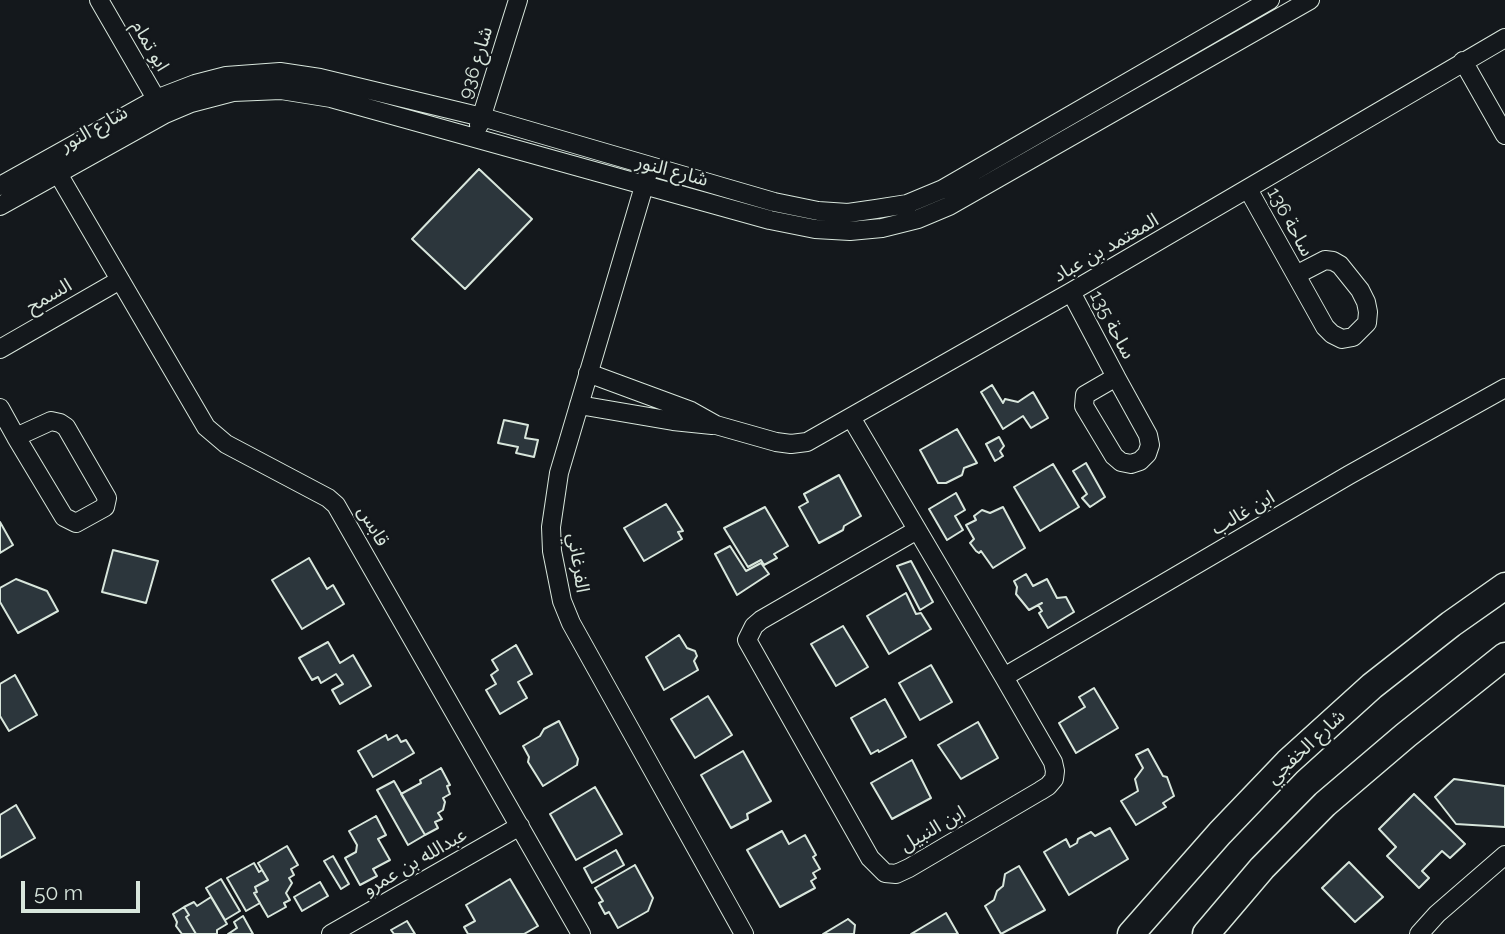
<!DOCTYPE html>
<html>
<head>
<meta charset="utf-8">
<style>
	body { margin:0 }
	#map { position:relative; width:1505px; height:934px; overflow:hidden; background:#14181c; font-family:Raleway,sans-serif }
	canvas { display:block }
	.scale { position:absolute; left:21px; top:881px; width:119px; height:32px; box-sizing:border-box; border:4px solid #d8e6dc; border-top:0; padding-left:9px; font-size:21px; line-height:24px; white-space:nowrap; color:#d8e6dc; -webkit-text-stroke:5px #14181c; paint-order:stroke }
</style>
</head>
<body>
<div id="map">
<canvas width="1505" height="934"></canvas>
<div class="scale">50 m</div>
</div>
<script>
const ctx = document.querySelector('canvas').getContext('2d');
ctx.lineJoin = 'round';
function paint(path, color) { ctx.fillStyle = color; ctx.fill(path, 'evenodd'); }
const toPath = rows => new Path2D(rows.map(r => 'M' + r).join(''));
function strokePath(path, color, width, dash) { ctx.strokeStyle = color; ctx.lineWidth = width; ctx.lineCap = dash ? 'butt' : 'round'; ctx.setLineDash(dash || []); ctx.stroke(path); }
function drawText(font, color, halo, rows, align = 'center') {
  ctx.font = font + ' Raleway,"Noto Sans Arabic",sans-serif'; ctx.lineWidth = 5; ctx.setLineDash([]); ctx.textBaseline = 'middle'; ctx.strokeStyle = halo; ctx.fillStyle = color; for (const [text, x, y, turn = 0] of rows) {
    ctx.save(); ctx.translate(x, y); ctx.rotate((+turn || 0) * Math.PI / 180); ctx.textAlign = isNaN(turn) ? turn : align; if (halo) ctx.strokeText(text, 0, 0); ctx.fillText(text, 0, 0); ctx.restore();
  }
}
const building = toPath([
	[479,169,532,219,465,289,412,239,479,169],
	[992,385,1003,403,1005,399,1018,402,1033,392,1048,418,1031,428,1023,416,1003,429,981,392,992,385],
	[504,420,528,425,525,438,538,440,534,457,516,453,518,447,498,443,504,420],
	[957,429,977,463,964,468,962,475,946,483,938,483,920,450,957,429],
	[999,437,1004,446,1000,451,1003,456,995,461,986,444,999,437],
	[1086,463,1105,497,1090,507,1082,498,1087,494,1073,471,1086,463],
	[1053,464,1079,507,1040,531,1014,487,1053,464],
	[839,475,861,516,844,526,843,530,819,543,799,507,808,502,804,494,839,475],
	[956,493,965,510,955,516,963,530,947,540,929,509,956,493],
	[666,504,683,531,678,532,682,539,644,561,624,528,666,504],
	[765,507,788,546,774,554,777,558,764,565,761,560,748,567,724,528,765,507],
	[1003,507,1025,548,993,568,981,551,979,553,976,551,970,543,974,539,966,525,976,520,974,516,982,510,990,513,1003,507],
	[0,522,13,545,0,553,0,522],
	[730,546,746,571,761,563,769,574,737,595,715,554,730,546],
	[113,550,158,561,146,603,102,592,113,550],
	[309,558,327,589,333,585,344,604,302,629,272,580,309,558],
	[911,561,933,602,920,610,897,566,911,561],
	[1026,574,1033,586,1047,579,1057,598,1066,597,1074,612,1048,628,1039,613,1042,611,1038,605,1042,603,1029,610,1016,594,1017,587,1014,581,1026,574],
	[16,579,47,591,58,611,18,633,0,602,0,588,16,579],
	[906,593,916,614,921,613,931,629,889,654,867,616,906,593],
	[843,626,868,667,836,686,811,644,843,626],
	[679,635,687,648,695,651,697,656,694,661,698,670,664,690,646,657,679,635],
	[328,642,340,663,353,655,371,686,340,704,332,690,343,684,336,674,321,683,318,677,312,680,299,658,328,642],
	[516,645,532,674,518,682,527,698,500,714,486,690,496,684,491,675,498,670,492,660,516,645],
	[931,665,952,702,920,720,899,683,931,665],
	[15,675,37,715,9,731,0,716,0,684,15,675],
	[1094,688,1118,728,1076,753,1059,723,1085,707,1079,697,1094,688],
	[708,696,732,735,695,758,671,719,708,696],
	[885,699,906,737,879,752,878,750,871,754,851,718,885,699],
	[559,721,578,759,577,765,543,786,528,762,529,757,523,746,540,736,544,729,559,721],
	[978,722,998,758,961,779,938,745,978,722],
	[386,735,388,740,397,735,401,742,406,740,414,753,373,777,358,751,386,735],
	[1148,749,1163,776,1167,777,1174,796,1163,803,1166,807,1136,825,1121,801,1138,791,1135,779,1143,768,1136,755,1148,749],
	[743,751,771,801,747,814,748,819,731,828,701,775,743,751],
	[912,760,931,798,892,819,871,783,912,760],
	[441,768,450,785,447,786,450,794,443,798,445,802,443,810,438,813,442,819,435,822,438,828,425,835,401,794,421,783,420,780,441,768],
	[1454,779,1505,786,1505,827,1456,824,1435,797,1454,779],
	[394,781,425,835,408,845,377,790,394,781],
	[595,787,622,834,576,860,550,814,595,787],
	[1414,794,1465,844,1450,858,1442,851,1422,871,1429,878,1419,888,1387,856,1396,847,1379,829,1414,794],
	[16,805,35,838,0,858,0,815,16,805],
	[376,816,386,835,378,839,390,860,373,869,377,876,360,885,345,858,356,852,357,845,349,831,376,816],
	[1110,828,1128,859,1069,895,1044,852,1066,839,1070,847,1077,843,1078,839,1091,832,1095,836,1110,828],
	[782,831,789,844,805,835,816,855,813,857,820,869,813,873,816,878,811,881,815,888,780,907,747,850,782,831],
	[287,846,298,865,291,869,294,875,289,878,292,883,286,893,290,900,284,903,286,907,268,917,254,893,257,892,255,887,268,880,258,863,287,846],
	[616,850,624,865,592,883,584,868,616,850],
	[333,856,349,884,341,889,324,861,333,856],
	[1349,862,1383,897,1355,922,1322,888,1349,862],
	[254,863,259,872,262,870,268,880,255,887,257,892,254,893,260,903,246,911,227,878,254,863],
	[635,865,653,898,648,911,618,928,609,912,605,914,599,903,603,901,595,888,635,865],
	[1019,866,1045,910,1001,934,985,906,994,900,997,891,1003,886,1005,874,1019,866],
	[221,879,240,911,225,920,206,888,221,879],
	[510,879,538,926,524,934,468,934,464,927,475,921,466,905,510,879],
	[320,882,328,896,302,911,294,897,320,882],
	[211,897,227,924,217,930,217,934,196,934,186,917,189,915,184,907,194,902,197,906,211,897],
	[184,907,189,915,186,917,196,934,182,934,176,926,177,922,173,914,184,907],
	[946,913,958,934,911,934,946,913],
	[243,916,253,934,228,934,237,928,234,922,243,916],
	[848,919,855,925,854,934,823,934,848,919],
	[407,921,415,934,394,934,391,930,407,921]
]);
const minor = toPath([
	[99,0,162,109],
	[1463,61,1505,135],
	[479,125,518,0],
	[53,165,206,427,226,444,328,498,336,505,581,934],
	[647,176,559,473,551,527,552,551,562,601,571,623,744,934],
	[0,186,156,99,195,84,226,76,280,72,320,78,482,117,774,202,818,211,848,213,876,209,907,204,943,189,1270,0],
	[1248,189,1296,275],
	[0,206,165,114,191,103,233,92,281,90,331,98,770,220,815,229,850,231,882,228,918,219,949,206,1310,0],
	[1325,260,1333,261,1340,265,1360,290,1366,302,1368,312,1367,323,1353,337,1342,339,1332,334,1325,327,1296,275,1325,260],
	[1071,292,1116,377],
	[0,349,120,280],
	[588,373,691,411,716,425,776,442,791,444,807,442,1071,292,1505,38],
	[1116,377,1148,435,1150,445,1147,454,1140,461,1131,464,1121,462,1114,456,1084,406,1085,395,1116,377],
	[579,405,673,421,712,425],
	[0,408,16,437,64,517,76,523,105,507,107,498,66,427,60,423,51,421,16,437],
	[852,419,1004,677,1053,762,1055,771,1054,779,1048,786,1040,791,909,868,896,874,885,873,870,858,747,640,754,626,761,620,917,530],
	[1004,677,1349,475,1505,388],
	[331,934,520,826],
	[1419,934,1437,914,1505,855]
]);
const highway = toPath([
	[1131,934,1220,833,1288,762,1372,686,1451,624,1505,586],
	[1206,934,1262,868,1325,804,1406,735,1505,656]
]);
const streetNames = [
	["ابو تمام",150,46,60],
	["شارع 936",476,63,-73],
	["شارع النور",94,129,-29],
	["شارع النور",672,171,15],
	["ساحة 136",1290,222,61],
	["المعتمد بن عباد",1106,248,-30],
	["السمح",49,296,-30],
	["ساحة 135",1112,325,62],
	["ابن غالب",1243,513,-30],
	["قابس",373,526,60],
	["الفرغاني",578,563,81],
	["شارع الخفجي",1306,747,-43],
	["ابن النبيل",933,829,-30],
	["عبدالله بن عمرو",415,862,-30]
];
paint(building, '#2c363c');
strokePath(building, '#d8e6dc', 2);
strokePath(minor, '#d8e6dc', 20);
strokePath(highway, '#d8e6dc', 29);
strokePath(minor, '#14181c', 18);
strokePath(highway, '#14181c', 26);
drawText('19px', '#d8e6dc', '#14181c', streetNames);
</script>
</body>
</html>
